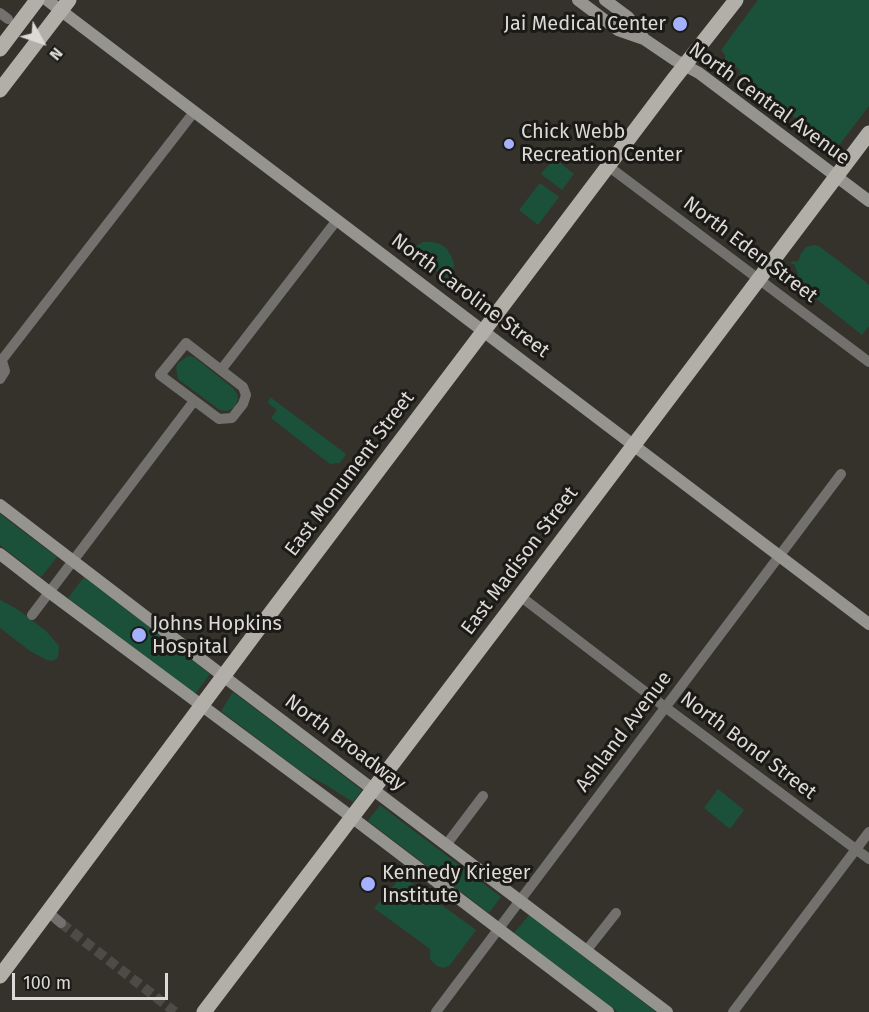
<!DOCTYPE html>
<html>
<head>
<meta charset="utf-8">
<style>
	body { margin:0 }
	#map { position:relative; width:869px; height:1012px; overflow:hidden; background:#35322c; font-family:"Fira Sans",sans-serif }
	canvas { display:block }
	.north { position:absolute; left:12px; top:12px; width:60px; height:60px; -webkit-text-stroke:4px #1b1a17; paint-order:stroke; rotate:130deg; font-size:16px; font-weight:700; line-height:24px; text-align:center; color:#dcdad6 }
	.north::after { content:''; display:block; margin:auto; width:21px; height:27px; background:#dcdad6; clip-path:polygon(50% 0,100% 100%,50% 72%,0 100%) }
	.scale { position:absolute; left:12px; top:973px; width:156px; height:27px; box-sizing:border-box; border:3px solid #dcdad6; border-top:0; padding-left:8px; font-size:18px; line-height:21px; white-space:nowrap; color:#dcdad6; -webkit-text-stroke:4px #1b1a17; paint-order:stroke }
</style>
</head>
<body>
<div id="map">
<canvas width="869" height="1012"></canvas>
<div class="north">N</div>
<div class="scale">100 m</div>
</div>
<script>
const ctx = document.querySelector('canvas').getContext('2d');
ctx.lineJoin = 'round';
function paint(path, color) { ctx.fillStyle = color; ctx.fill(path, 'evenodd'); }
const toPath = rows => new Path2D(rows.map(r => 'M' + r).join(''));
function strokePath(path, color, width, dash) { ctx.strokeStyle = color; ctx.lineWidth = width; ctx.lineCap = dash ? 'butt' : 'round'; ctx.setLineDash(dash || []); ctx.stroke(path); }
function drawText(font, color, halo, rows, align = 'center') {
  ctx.font = font + ' "Fira Sans",sans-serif'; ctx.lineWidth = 6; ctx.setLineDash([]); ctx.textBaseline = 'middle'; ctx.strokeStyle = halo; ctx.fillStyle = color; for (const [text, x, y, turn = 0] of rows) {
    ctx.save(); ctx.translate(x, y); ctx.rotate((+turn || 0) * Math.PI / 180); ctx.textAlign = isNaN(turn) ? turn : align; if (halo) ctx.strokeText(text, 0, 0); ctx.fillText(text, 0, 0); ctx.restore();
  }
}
const green = toPath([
	[758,0,869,0,869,106,836,149,739,75,741,71,735,66,731,70,723,64,725,60,725,55,721,50],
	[554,158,574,174,562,190,541,174],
	[540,183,559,197,538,225,519,210],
	[423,242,432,242,440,244,447,249,451,256,454,264,453,273,449,280,409,251,416,246],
	[814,245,819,246,866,282,869,286,869,326,862,335,795,282,795,278,798,276,795,265,790,263,793,261,797,262,801,256,800,255,806,247],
	[188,356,194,357,233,388,237,394,238,399,235,407,227,411,220,410,178,379,176,368,178,363],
	[270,397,346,454,340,463,330,464,271,418,277,410,268,403],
	[0,514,57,557,41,577,0,545],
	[84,577,210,674,195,694,68,598],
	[0,600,17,609,46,631,59,646,58,657,53,661,47,660,30,651,0,628],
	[233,692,362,790,353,802,326,785,303,773,221,711],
	[718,789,744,810,730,829,704,808],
	[380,805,501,897,489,913,368,821],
	[402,876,476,930,450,965,444,968,437,966,430,959,430,949,374,908],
	[529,915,656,1012,618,1012,514,933]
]);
const streetTunnel = toPath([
	[61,923,175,1012]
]);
const street = toPath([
	[0,13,8,19],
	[608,166,869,362],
	[186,343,243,387,246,395,243,404,232,418,219,419,160,375,186,343],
	[0,360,3,364,5,371,0,379],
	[1,361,194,112],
	[221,370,337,220],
	[520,596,665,707,869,859],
	[32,615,194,401],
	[446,845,483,796],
	[48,912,61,923],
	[586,951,616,913],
	[436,1012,841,474],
	[733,1012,869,832]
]);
const secondary = toPath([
	[47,0,869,624],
	[578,0,618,30,644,39,675,60,699,73,869,201],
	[605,0,628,17,637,28,644,39],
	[0,505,235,685,667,1012],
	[0,554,49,592,341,809,608,1012]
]);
const primary = toPath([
	[0,49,37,0],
	[0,90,69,0],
	[0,976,257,631,547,247,673,80,736,0],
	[204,1012,520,596,869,133]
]);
const markers = [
	[680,24,8,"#a5b1fc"],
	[509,144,6,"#a5b1fc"],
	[139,635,8,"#a5b1fc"],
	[368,884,8,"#a5b1fc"]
];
const poiNames = [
	["Jai Medical Center",666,24,"right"],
	["Chick Webb",521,132],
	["Recreation Center",521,155],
	["Johns Hopkins",152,624],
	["Hospital",152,647],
	["Kennedy Krieger",382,873],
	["Institute",382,896]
];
const streetNames = [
	["North Central Avenue",769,104,36],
	["North Eden Street",750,250,37],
	["North Caroline Street",470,296,37],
	["East Monument Street",350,474,-53],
	["East Madison Street",520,561,-53],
	["Ashland Avenue",624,732,-53],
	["North Broadway",345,743,37],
	["North Bond Street",748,746,37]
];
paint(green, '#1b513b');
strokePath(streetTunnel, '#4e4b46', 10, [10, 5]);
strokePath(street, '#72716e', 10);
strokePath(secondary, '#96948f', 12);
strokePath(primary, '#b1afa8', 15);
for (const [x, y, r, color] of markers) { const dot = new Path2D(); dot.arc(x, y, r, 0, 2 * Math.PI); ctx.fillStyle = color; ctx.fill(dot); strokePath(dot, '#1b1a17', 2); }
drawText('20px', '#dcdad6', '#1b1a17', poiNames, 'left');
drawText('20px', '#dcdad6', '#1b1a17', streetNames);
</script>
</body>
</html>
